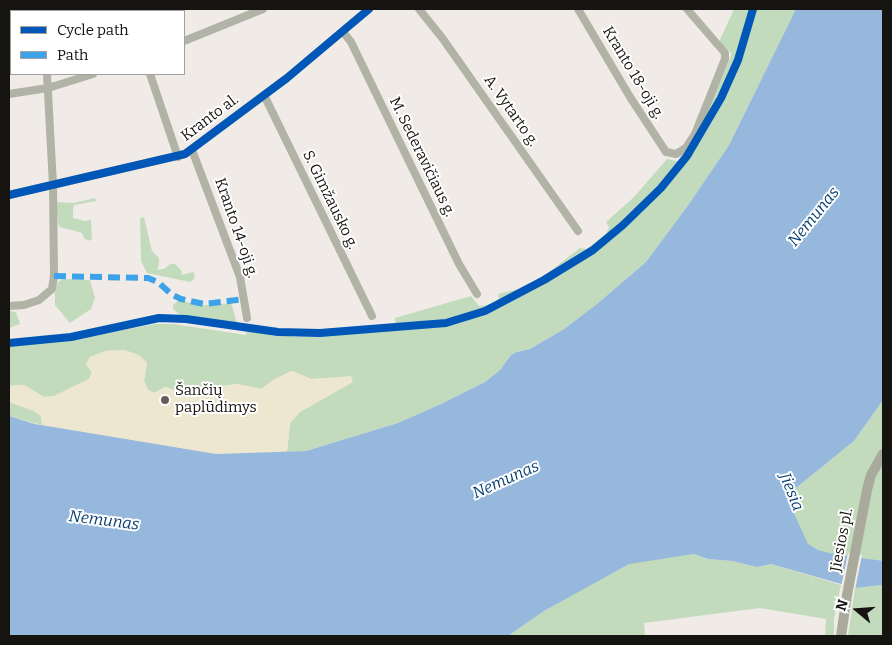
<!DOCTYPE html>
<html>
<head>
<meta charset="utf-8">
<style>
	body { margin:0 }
	#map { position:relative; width:892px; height:645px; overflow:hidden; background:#f0ebe6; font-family:Bitter,serif }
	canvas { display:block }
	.frame { position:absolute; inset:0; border:10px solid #161411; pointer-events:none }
	.legend { position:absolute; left:10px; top:10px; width:175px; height:65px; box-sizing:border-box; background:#fff; border:1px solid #a2a1a0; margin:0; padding:6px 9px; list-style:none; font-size:15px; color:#161411 }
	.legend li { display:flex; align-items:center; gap:10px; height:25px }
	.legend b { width:25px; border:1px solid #a2a1a0 }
	.north { position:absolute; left:832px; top:585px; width:50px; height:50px; -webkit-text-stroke:4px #fff; paint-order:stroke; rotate:288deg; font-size:14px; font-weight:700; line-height:20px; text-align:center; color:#161411 }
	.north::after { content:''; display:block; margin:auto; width:18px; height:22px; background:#161411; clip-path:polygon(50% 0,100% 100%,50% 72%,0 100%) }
</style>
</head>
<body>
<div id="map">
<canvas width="892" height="645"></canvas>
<div class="frame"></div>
<ul class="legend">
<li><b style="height:6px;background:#0057b8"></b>Cycle path</li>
<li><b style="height:6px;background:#3da2ea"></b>Path</li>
</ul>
<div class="north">N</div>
</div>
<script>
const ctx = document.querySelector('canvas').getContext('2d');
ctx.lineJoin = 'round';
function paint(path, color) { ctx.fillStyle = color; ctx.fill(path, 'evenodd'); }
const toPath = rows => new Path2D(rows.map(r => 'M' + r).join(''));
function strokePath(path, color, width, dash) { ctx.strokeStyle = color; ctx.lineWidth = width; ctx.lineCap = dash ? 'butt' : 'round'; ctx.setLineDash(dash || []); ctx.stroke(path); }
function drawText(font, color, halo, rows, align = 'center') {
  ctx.font = font + ' Bitter,serif'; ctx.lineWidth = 4; ctx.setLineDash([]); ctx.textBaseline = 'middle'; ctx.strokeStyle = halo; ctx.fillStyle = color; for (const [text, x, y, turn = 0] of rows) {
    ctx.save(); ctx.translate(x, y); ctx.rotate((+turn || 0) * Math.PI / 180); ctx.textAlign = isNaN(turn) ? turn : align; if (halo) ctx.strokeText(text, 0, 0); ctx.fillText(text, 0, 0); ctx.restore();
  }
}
const green = toPath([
	[734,9,752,9,736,60,727,81,694,141,731,56,731,53,719,42],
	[755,9,796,9,729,145,689,204,646,262,597,304,564,329,530,349,517,352,511,355,500,370,485,382,441,404,398,423,306,451,287,452,290,423,300,412,352,382,351,377,311,379,292,371,275,379,261,389,237,384,181,392,165,387,154,393,148,390,144,381,147,363,125,350,106,351,90,357,86,364,92,372,89,379,54,396,44,397,24,385,9,386,9,345,77,338,156,324,174,324,246,335,247,330,295,337,337,335,454,325,486,314,517,298,594,253,623,228,675,176,687,160,722,99,739,61],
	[667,159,681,162,660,187,629,217,601,241,580,256,541,280,486,309,450,320,396,326,395,318,471,296,479,306,490,305,497,302,499,299,498,294,519,289,540,279,580,248,587,249,606,234,609,227,606,222,634,197],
	[95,198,96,201,74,205,73,211,73,218,85,221,91,220,92,239,88,241,84,238,82,233,60,227,58,223,56,202,74,203],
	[144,217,152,251,159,258,159,264,157,270,164,269,170,264,175,264,181,270,182,275,193,272,195,274,194,279,190,282,147,273,141,261,140,218],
	[63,279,90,280,95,298,91,309,70,323,55,305,55,292,58,282],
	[179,300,198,305,212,305,231,303,237,323,180,315,173,309,173,305],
	[9,311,16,312,20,324,9,328],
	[883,400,883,572,681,505,786,496,854,441],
	[9,402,34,411,41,416,42,425,9,416],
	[694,554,708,559,732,561,757,567,771,564,841,585,834,619,834,636,825,636,826,619,760,608,644,623,645,636,508,636,544,611,629,563],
	[883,585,883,636,848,636,855,588]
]);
const sand = toPath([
	[125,350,139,355,147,363,144,381,148,390,154,393,165,387,181,392,237,384,261,389,275,379,292,371,311,379,351,376,353,382,300,412,290,423,287,452,216,454,42,425,41,416,35,411,9,402,9,386,24,385,44,397,54,396,89,379,92,373,86,364,90,357,105,351]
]);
const water = toPath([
	[796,9,883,9,883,400,854,441,786,496,808,544,818,550,833,554,883,561,883,585,855,588,771,564,757,567,732,561,708,559,694,554,629,564,544,611,508,636,9,636,9,416,35,424,216,454,306,451,398,423,441,404,485,382,500,370,511,355,517,352,530,349,564,329,597,304,646,262,689,204,729,145]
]);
const pier = toPath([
	[848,553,862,555,855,590,841,587]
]);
const minor = toPath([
	[45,9,46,11],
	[127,9,127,11],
	[419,9,443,39,578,231],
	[578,9,630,97,666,152,676,154,686,148,695,134,725,59,725,53,687,9],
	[343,32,351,42,459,264,477,294],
	[184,41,263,9],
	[150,74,178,157],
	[9,94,48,88,93,74],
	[264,95,372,316],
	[192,150,240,277,247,318],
	[9,195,185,154,287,78,369,9],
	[9,306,24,305,39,300,52,289,54,276,53,185,47,74]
]);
const major = toPath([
	[841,636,847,595,867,490,871,475,883,454]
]);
const quiet = toPath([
	[54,276,148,278,158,282,171,294,181,299,204,304,244,299]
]);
const cycleway = toPath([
	[9,195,185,154,287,78,369,9],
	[9,343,71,337,159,318,186,319,278,332,320,333,446,323,485,311,544,280,593,250,623,225,661,188,687,156,721,98,738,60,753,9]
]);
const markers = [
	[165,400,5,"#625f5c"]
];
const streetNames = [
	["Kranto 18-oji g.",633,73,59],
	["A. Vytarto g.",511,111,55],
	["Kranto al.",210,118,-37],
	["M. Sederavičiaus g.",422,157,64],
	["S. Gimžausko g.",330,200,64],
	["Kranto 14-oji g.",236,228,71],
	["Jiesios pl.",842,540,-79]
];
const poiNames = [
	["Šančių",175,391],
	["paplūdimys",175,408]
];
const waterNames = [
	["Nemunas",814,217,-51],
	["Nemunas",506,480,-24],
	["Jiesia",791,492,68],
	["Nemunas",104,521,7]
];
paint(green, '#c2dbbc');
paint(sand, '#eee7d0');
paint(water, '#96b8dd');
paint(pier, '#f0ebe6');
strokePath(minor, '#b0b3a5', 8);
strokePath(major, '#a9aa9b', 10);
strokePath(quiet, '#3da2ea', 6, [12, 6]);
strokePath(cycleway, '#0057b8', 8);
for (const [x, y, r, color] of markers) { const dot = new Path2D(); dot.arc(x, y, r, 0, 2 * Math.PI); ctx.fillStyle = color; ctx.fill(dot); strokePath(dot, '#fff', 2); }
drawText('15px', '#161411', '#fff', streetNames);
drawText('15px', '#161411', '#fff', poiNames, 'left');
drawText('italic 16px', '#084073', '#fff', waterNames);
</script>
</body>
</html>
